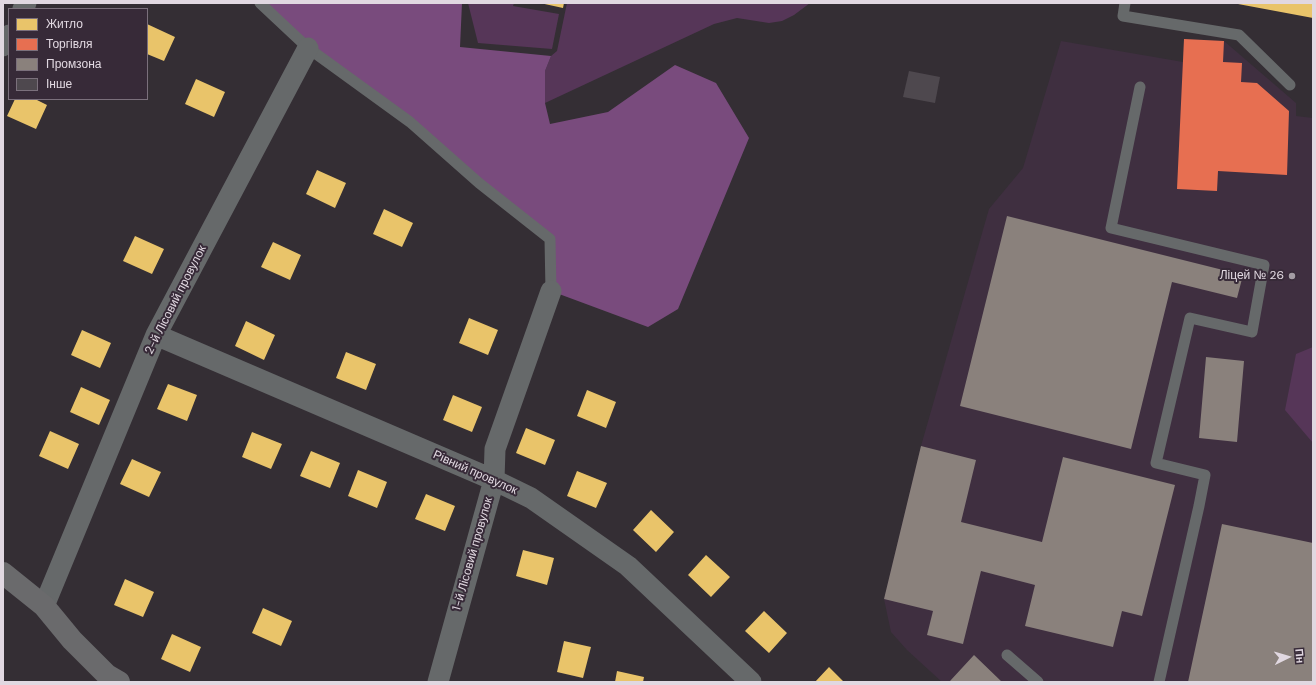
<!DOCTYPE html>
<html>
<head>
<meta charset="utf-8">
<style>
	body { margin:0 }
	#map { position:relative; width:1316px; height:685px; overflow:hidden; background:#342e34; font-family:"DM Sans",sans-serif }
	canvas { display:block }
	.frame { position:absolute; inset:0; border:4px solid #e1d8e1; pointer-events:none }
	.legend { position:absolute; left:8px; top:8px; width:140px; height:92px; box-sizing:border-box; background:#372a38; border:1px solid #7b707c; margin:0; padding:5px 7px; list-style:none; font-size:12px; color:#e1d8e1 }
	.legend li { display:flex; align-items:center; gap:8px; height:20px }
	.legend b { width:20px; border:1px solid #7b707c }
	.north { position:absolute; left:1268px; top:637px; width:40px; height:40px; -webkit-text-stroke:3px #372a38; paint-order:stroke; rotate:85deg; font-size:11px; font-weight:700; line-height:16px; text-align:center; color:#e1d8e1 }
	.north::after { content:''; display:block; margin:auto; width:14px; height:18px; background:#e1d8e1; clip-path:polygon(50% 0,100% 100%,50% 72%,0 100%) }
</style>
</head>
<body>
<div id="map">
<canvas width="1316" height="685"></canvas>
<div class="frame"></div>
<ul class="legend">
<li><b style="height:11px;background:#e9c46a"></b>Житло</li>
<li><b style="height:11px;background:#e76f51"></b>Торгівля</li>
<li><b style="height:11px;background:#8a817c"></b>Промзона</li>
<li><b style="height:11px;background:#4e484e"></b>Інше</li>
</ul>
<div class="north">Пн</div>
</div>
<script>
const ctx = document.querySelector('canvas').getContext('2d');
ctx.lineJoin = 'round';
function paint(path, color) { ctx.fillStyle = color; ctx.fill(path, 'evenodd'); }
const toPath = rows => new Path2D(rows.map(r => 'M' + r).join(''));
function strokePath(path, color, width, dash) { ctx.strokeStyle = color; ctx.lineWidth = width; ctx.lineCap = dash ? 'butt' : 'round'; ctx.setLineDash(dash || []); ctx.stroke(path); }
function drawText(font, color, halo, rows, align = 'center') {
  ctx.font = font + ' "DM Sans",sans-serif'; ctx.lineWidth = 4; ctx.setLineDash([]); ctx.textBaseline = 'middle'; ctx.strokeStyle = halo; ctx.fillStyle = color; for (const [text, x, y, turn = 0] of rows) {
    ctx.save(); ctx.translate(x, y); ctx.rotate((+turn || 0) * Math.PI / 180); ctx.textAlign = isNaN(turn) ? turn : align; if (halo) ctx.strokeText(text, 0, 0); ctx.fillText(text, 0, 0); ctx.restore();
  }
}
const built = toPath([
	[1184,39,1224,41,1296,103,1296,116,1313,118,1313,682,942,682,907,650,891,632,884,599,921,446,989,209,1023,168,1061,41,1183,62]
]);
const green = toPath([
	[468,3,514,3,513,6,559,14,552,49,478,43],
	[567,3,810,3,794,15,782,21,769,23,737,18,714,24,545,103,545,71,551,56,557,51],
	[1313,347,1313,443,1285,410,1296,354]
]);
const forest = toPath([
	[260,3,462,3,460,47,551,56,545,71,545,103,550,124,608,112,675,65,716,83,749,138,678,309,648,327,551,291,550,239]
]);
const homes = toPath([
	[540,3,564,3,563,8],
	[1238,3,1313,3,1313,18,1238,4],
	[147,24,175,37,164,61,147,54],
	[196,79,225,92,214,117,185,104],
	[15,99,35,99,47,105,36,129,7,116],
	[317,170,346,183,335,208,306,194],
	[384,209,413,223,402,247,373,234],
	[135,236,164,249,152,274,123,261],
	[273,242,301,255,290,280,261,267],
	[469,318,498,330,488,355,459,343],
	[246,321,275,335,264,360,235,346],
	[82,330,111,343,100,368,71,355],
	[346,352,376,364,366,390,336,378],
	[168,384,197,395,187,421,157,409],
	[81,387,110,400,99,425,70,412],
	[587,390,616,402,606,428,577,416],
	[453,395,482,407,472,432,443,420],
	[526,428,555,440,545,465,516,453],
	[50,431,79,444,68,469,39,456],
	[252,432,282,444,271,469,242,457],
	[311,451,340,463,330,488,300,476],
	[132,459,161,472,149,497,120,484],
	[358,470,387,482,377,508,348,496],
	[577,471,607,483,596,508,567,496],
	[426,494,455,506,445,531,415,519],
	[651,510,674,532,656,552,633,530],
	[523,550,554,558,547,585,516,576],
	[706,555,730,577,711,597,688,575],
	[125,579,154,592,143,617,114,605],
	[263,608,292,621,281,646,252,633],
	[764,611,787,633,769,653,745,631],
	[172,634,201,647,190,672,161,659],
	[564,641,591,647,583,678,557,672],
	[829,667,844,682,815,682],
	[617,671,644,677,643,682,615,682]
]);
const shops = toPath([
	[1184,39,1224,41,1223,62,1242,63,1241,82,1257,83,1289,111,1287,175,1218,171,1217,191,1177,189]
]);
const industry = toPath([
	[1007,216,1243,275,1237,298,1172,282,1131,449,960,406],
	[1206,357,1244,361,1237,442,1199,438],
	[921,446,976,460,961,522,1042,542,1063,457,1175,485,1142,616,1122,611,1113,647,1025,626,1035,585,981,571,963,644,927,635,933,611,884,599],
	[1222,524,1313,543,1313,682,1188,682],
	[974,655,1002,682,952,682,950,681]
]);
const building = toPath([
	[909,71,940,77,935,103,903,97]
]);
const service = toPath([
	[260,3,308,48,410,122,479,183,550,239,551,291],
	[1125,3,1123,16,1239,35,1290,85],
	[1140,87,1111,228,1264,265,1252,332,1190,318,1156,463,1205,475,1199,506,1159,682],
	[1007,655,1038,682]
]);
const minor = toPath([
	[23,9,26,3],
	[3,46,9,35],
	[156,335,494,480,531,498,628,566,751,682],
	[44,606,156,335,308,48],
	[438,682,494,480,495,449,551,291]
]);
const secondary = toPath([
	[3,573,44,606,72,640,107,675,119,682]
]);
const markers = [
	[1292,276,4,"#a49ca4"]
];
const poiNames = [
	["Ліцей № 26",1284,276]
];
const streetNames = [
	["2-й Лісовий провулок",176,300,-63],
	["Рівний провулок",475,473,24],
	["1-й Лісовий провулок",473,554,-74]
];
paint(built, '#3f2f40');
paint(green, '#563658');
paint(forest, '#794b7d');
paint(homes, '#e9c46a');
paint(shops, '#e76f51');
paint(industry, '#8a817c');
paint(building, '#4e484e');
strokePath(service, '#66696a', 11);
strokePath(minor, '#66696a', 21);
strokePath(secondary, '#6a6a6c', 22);
for (const [x, y, r, color] of markers) { const dot = new Path2D(); dot.arc(x, y, r, 0, 2 * Math.PI); ctx.fillStyle = color; ctx.fill(dot); strokePath(dot, '#372a38', 1.5); }
drawText('12px', '#e1d8e1', '#372a38', poiNames, 'right');
drawText('12px', '#e1d8e1', '#372a38', streetNames);
</script>
</body>
</html>
